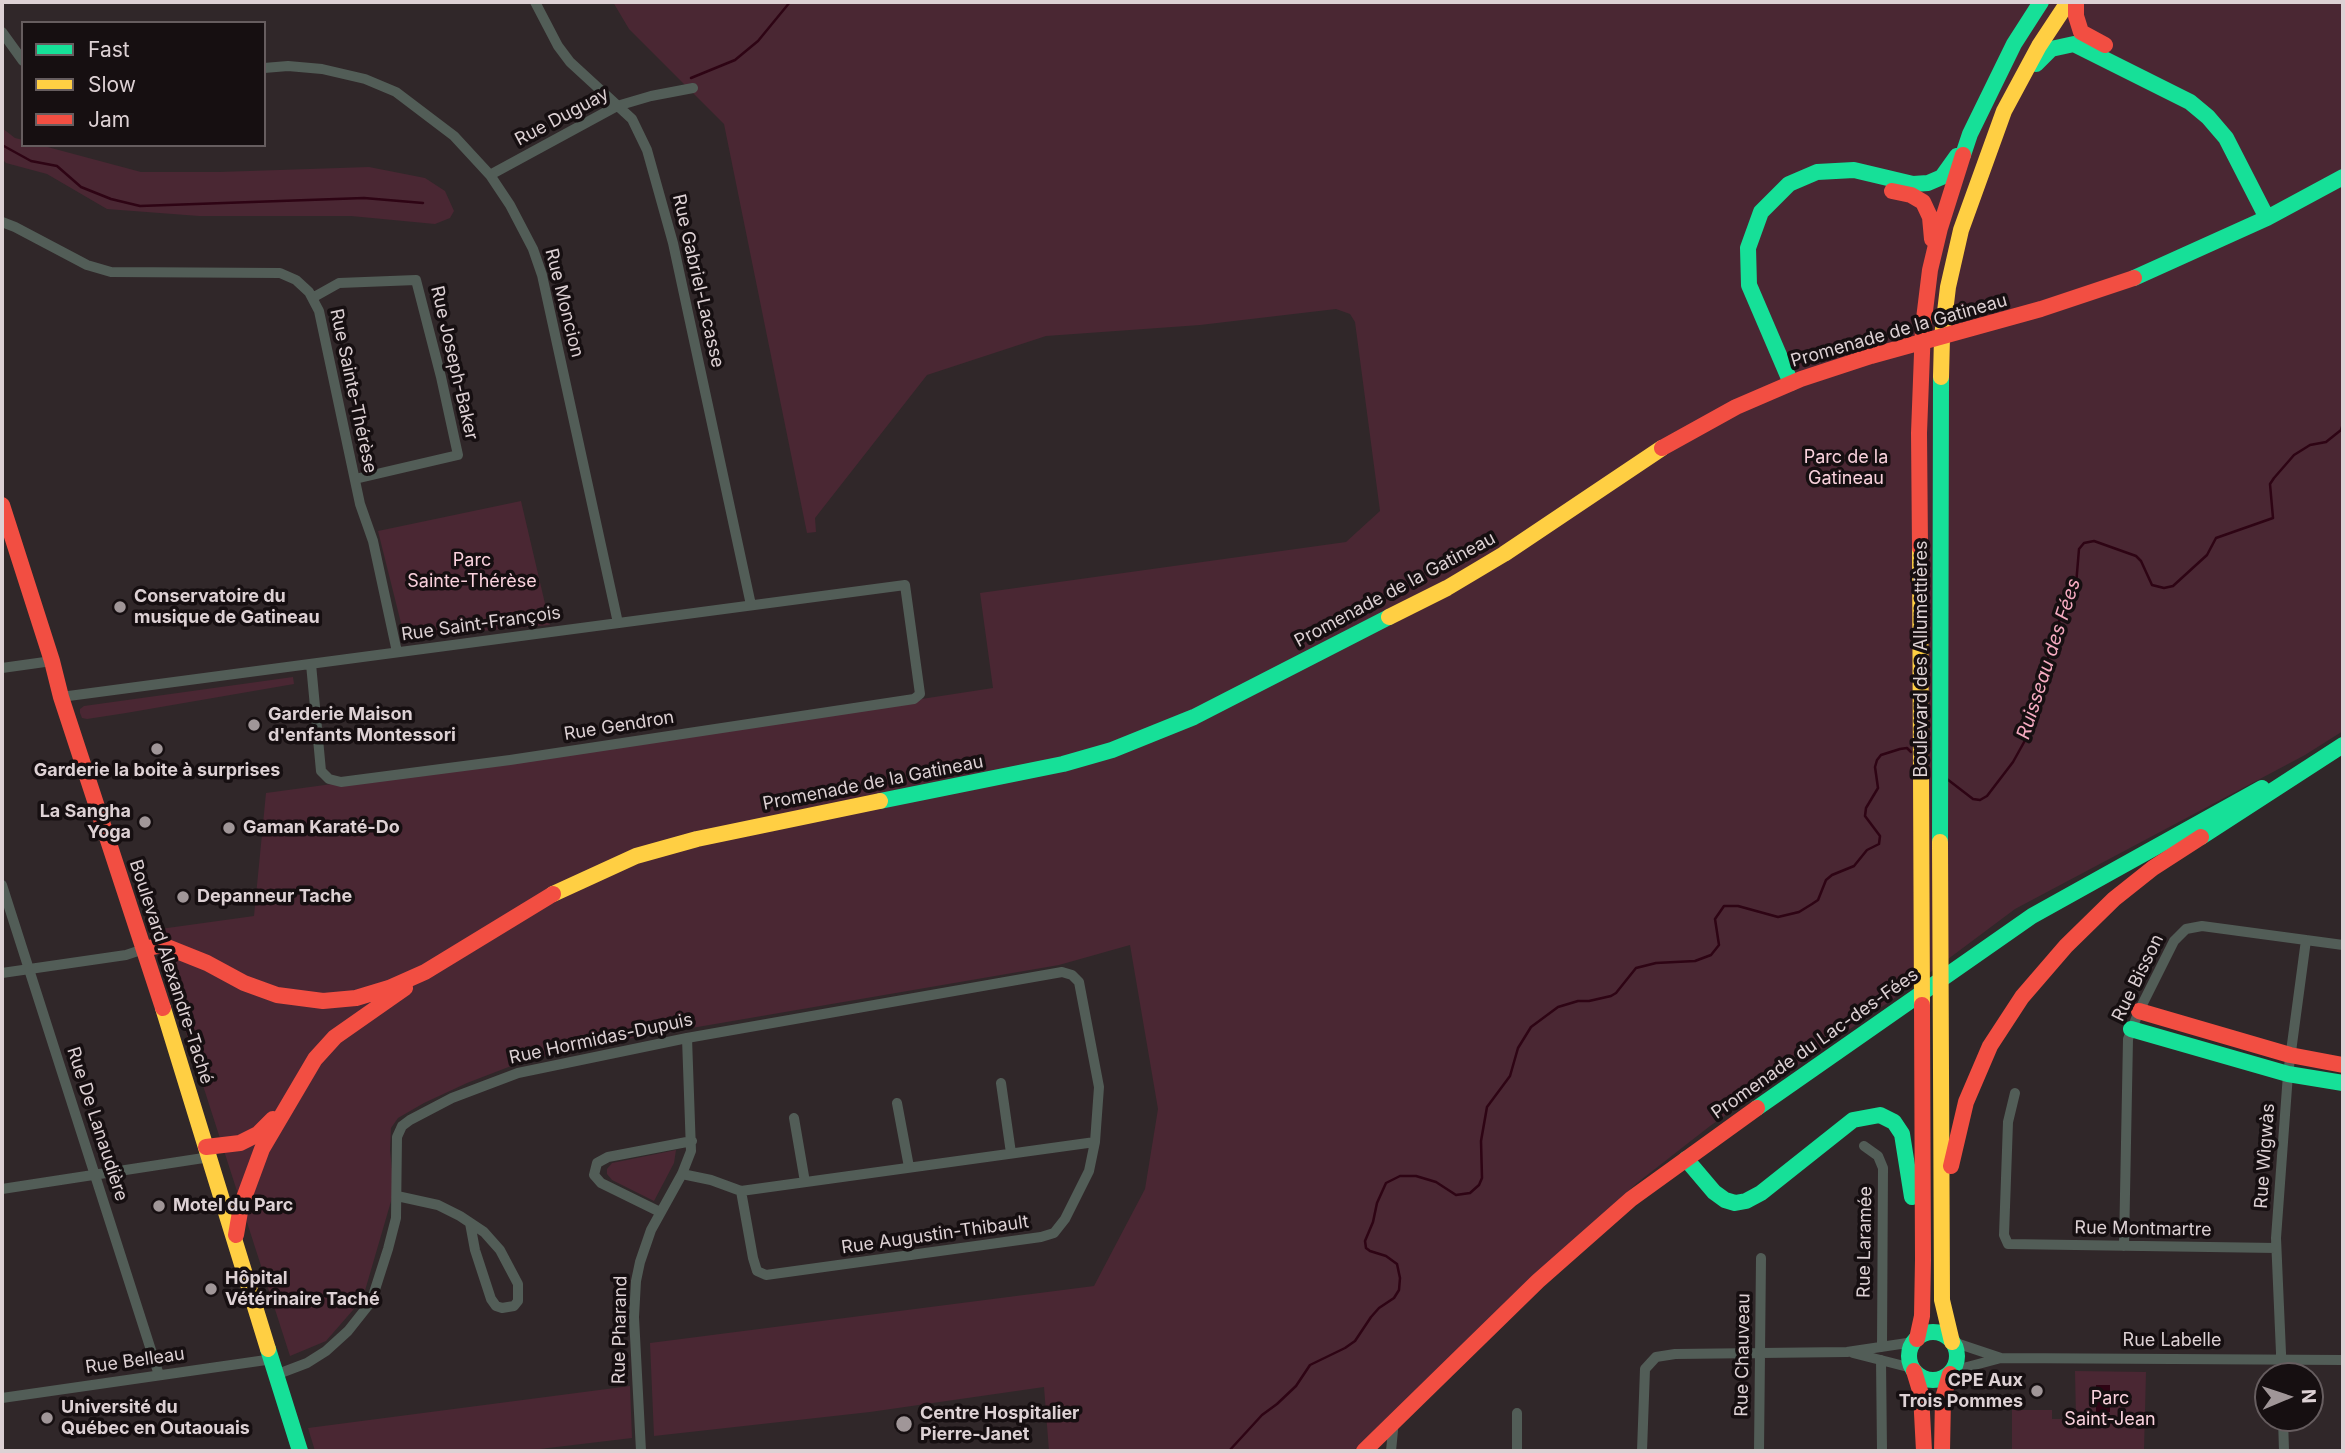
<!DOCTYPE html>
<html>
<head>
<meta charset="utf-8">
<style>
	body { margin:0 }
	#map { position:relative; width:2345px; height:1453px; overflow:hidden; background:#302729; font-family:Inter,sans-serif }
	canvas { display:block }
	.frame { position:absolute; inset:0; border:4px solid #ddd1d4; pointer-events:none }
	.legend { position:absolute; left:21px; top:21px; width:245px; height:126px; box-sizing:border-box; background:#160f11; border:2px solid #665d5f; margin:0; padding:9px 12px; list-style:none; font-size:21px; color:#ddd1d4 }
	.legend li { display:flex; align-items:center; gap:14px; height:35px }
	.legend b { width:35px; border:2px solid #665d5f }
	.north { position:absolute; left:2254px; top:1362px; width:70px; height:70px; box-sizing:border-box; background:#160f11; border:2px solid #665d5f; border-radius:50%; rotate:88deg; font-size:19px; font-weight:700; line-height:28px; text-align:center; color:#ddd1d4 }
	.north::after { content:''; display:block; margin:auto; width:24px; height:32px; background:#a09698; clip-path:polygon(50% 0,100% 100%,50% 72%,0 100%) }
</style>
</head>
<body>
<div id="map">
<canvas width="2345" height="1453"></canvas>
<div class="frame"></div>
<ul class="legend">
<li><b style="height:9px;background:#16e098"></b>Fast</li>
<li><b style="height:9px;background:#ffcf43"></b>Slow</li>
<li><b style="height:9px;background:#f24e42"></b>Jam</li>
</ul>
<div class="north">N</div>
</div>
<script>
const ctx = document.querySelector('canvas').getContext('2d');
ctx.lineJoin = 'round';
function paint(path, color) { ctx.fillStyle = color; ctx.fill(path, 'evenodd'); }
const toPath = rows => new Path2D(rows.map(r => 'M' + r).join(''));
function strokePath(path, color, width, dash) { ctx.strokeStyle = color; ctx.lineWidth = width; ctx.lineCap = dash ? 'butt' : 'round'; ctx.setLineDash(dash || []); ctx.stroke(path); }
function drawText(font, color, halo, rows, align = 'center') {
  ctx.font = font + ' Inter,sans-serif'; ctx.lineWidth = 7; ctx.setLineDash([]); ctx.textBaseline = 'middle'; ctx.strokeStyle = halo; ctx.fillStyle = color; for (const [text, x, y, turn = 0] of rows) {
    ctx.save(); ctx.translate(x, y); ctx.rotate((+turn || 0) * Math.PI / 180); ctx.textAlign = isNaN(turn) ? turn : align; if (halo) ctx.strokeText(text, 0, 0); ctx.fillText(text, 0, 0); ctx.restore();
  }
}
const green = toPath([
	[613,2,2343,2,2343,731,2305,755,2015,909,1912,986,1710,1126,1637,1183,1353,1451,1049,1451,1044,1387,870,1412,654,1436,650,1343,1094,1286,1145,1189,1158,1109,1130,945,1059,965,581,1047,519,1063,467,1083,424,1103,398,1118,391,1128,390,1150,394,1191,364,1294,353,1310,326,1341,290,1356,153,930,254,916,266,793,648,741,993,688,980,593,1346,542,1380,511,1355,322,1350,314,1336,309,1200,325,1046,336,927,375,815,518,816,532,807,533,724,124,629,29],
	[2,128,15,138,23,140,23,145,40,145,141,172,219,172,369,167,425,178,445,191,454,211,450,218,435,224,351,216,199,216,107,209,47,174,6,163,2,159],
	[521,501,550,625,411,637,403,631,378,531],
	[293,677,294,684,126,713,87,719,82,718,80,713,80,709,84,706],
	[676,1150,674,1163,654,1201,612,1180,607,1174,607,1169,612,1163],
	[2075,1371,2146,1372,2144,1451,2012,1451,2012,1410,2052,1410,2052,1419,2076,1419],
	[630,1386,632,1438,523,1451,315,1451,308,1428]
]);
const water = toPath([
	[2096,1385,2110,1385,2110,1412,2096,1413]
]);
const stream = toPath([
	[691,78,735,60,758,41,790,2],
	[2,145,31,161,57,166,81,187,111,199,140,206,364,198,423,203],
	[1947,779,1973,799,1980,800,1987,796,2013,762,2028,735,2055,630,2076,585,2079,549,2084,543,2094,541,2136,556,2141,561,2152,585,2164,588,2173,586,2207,555,2216,538,2273,518,2270,484,2274,478,2294,455,2310,445,2326,442,2341,430,2343,424],
	[1229,1451,1262,1415,1277,1404,1296,1386,1310,1365,1345,1348,1355,1341,1371,1317,1379,1308,1394,1298,1399,1290,1400,1278,1397,1264,1386,1256,1370,1251,1366,1248,1365,1241,1373,1222,1377,1203,1386,1183,1400,1176,1416,1176,1436,1182,1456,1195,1470,1193,1479,1185,1482,1178,1481,1141,1487,1107,1510,1076,1518,1048,1531,1027,1558,1007,1578,1001,1589,1001,1611,996,1616,993,1636,968,1656,963,1695,961,1711,955,1719,945,1715,919,1724,906,1738,906,1778,917,1799,912,1812,904,1818,900,1826,880,1832,875,1854,866,1867,850,1879,844,1880,836,1865,816,1866,808,1878,788,1875,767,1877,760,1881,755,1900,749,1907,748,1911,752]
]);
const street = toPath([
	[535,2,558,46,570,62,632,119,647,150,673,243,751,605],
	[2,32,23,61],
	[264,68,288,66,322,69,365,79,396,92,454,136,490,175,510,205,533,249,542,275,618,623],
	[490,175,617,106,651,96,693,88],
	[2,222,15,227,87,265,111,272,280,273,296,280,309,292,319,311,360,504,373,541,397,652],
	[314,297,339,283,416,280,441,377,458,455,355,479],
	[2,668,52,661],
	[61,697,905,585,920,694,914,699,510,760,341,782,329,779,321,771,311,664],
	[2,885,159,1375],
	[2,973,126,955,144,949],
	[1001,1083,1011,1153],
	[2015,1093,2008,1122,2004,1235,2008,1244,2276,1248],
	[897,1103,909,1167],
	[794,1118,805,1182],
	[1864,1146,1878,1156,1883,1168,1882,1347],
	[682,1174,711,1180,741,1191,1095,1142],
	[2,1189,210,1157],
	[397,1196,438,1205,460,1216,484,1232,500,1250,518,1284,518,1301,514,1306,502,1308,496,1306,491,1299,475,1250,470,1223],
	[660,1212,601,1183,594,1175,597,1163,608,1157,692,1141],
	[2124,1246,2128,1039,2139,1011,2174,941,2186,929,2202,926,2343,945],
	[1953,1342,2001,1358],
	[1853,1353,1912,1368],
	[1881,1360,1882,1451],
	[1952,1371,2001,1358,2343,1360],
	[278,1374,307,1363,326,1351,348,1331,371,1302,388,1249,396,1218,397,1137,402,1126,410,1120,452,1098,518,1073,687,1038,1062,972,1072,975,1079,982,1099,1087,1095,1142,1089,1171,1065,1219,1054,1233,1041,1237,766,1275,757,1271,753,1258,741,1191],
	[2282,1376,2276,1238,2288,1074,2306,940],
	[2,1398,273,1359],
	[2283,1418,2284,1451],
	[641,1451,634,1317,636,1281,640,1262,651,1230,682,1174,691,1151,687,1038],
	[1391,1451,1394,1420],
	[1517,1451,1517,1413],
	[1642,1451,1645,1369,1656,1357,1675,1354,1847,1352,1914,1342],
	[1759,1451,1761,1258]
]);
const fast = toPath([
	[2036,64,2051,49,2074,44,2190,102,2208,117,2226,138,2267,218],
	[1963,155,1970,134,2014,44,2041,2],
	[2134,278,2267,218,2343,177],
	[1791,383,1749,285,1748,248,1761,212,1789,184,1817,172,1854,170,1913,184,1928,183,1942,177,1957,156],
	[880,801,1063,764,1112,750,1194,717,1389,617],
	[2201,837,2343,745],
	[1940,842,1941,377],
	[2131,1029,2288,1074,2343,1083],
	[1757,1108,2032,916,2262,788],
	[1686,1159,1714,1192,1725,1200,1735,1203,1746,1201,1761,1193,1853,1120,1880,1115,1894,1122,1902,1134,1912,1197],
	'1909 1356a24 24 0 1 1 48 0a24 24 0 1 1-48 0Z',
	[268,1349,300,1451]
]);
const slow = toPath([
	[1941,377,1942,337,1948,287,1961,230,2004,111,2039,46,2068,2],
	[1920,548,1922,1005],
	[1389,617,1447,588,1504,554,1662,448],
	[1940,842,1942,1300,1952,1342],
	[553,894,636,856,697,839,880,801],
	[163,1008,268,1349]
]);
const jam = toPath([
	[2076,2,2076,16,2081,32,2105,45],
	[1892,191,1911,195,1923,202,1930,217,1932,239],
	[1662,448,1736,407,1801,379,1871,356,2041,309,2134,278],
	[2,505,52,661,61,697,163,1008],
	[1920,548,1919,433,1923,327,1930,270,1940,228,1963,155],
	[144,949,162,945,207,963,244,983,277,995,323,1001,356,998,389,988,425,972,553,894],
	[2139,1011,2290,1055,2343,1065],
	[206,1147,240,1143,258,1134,273,1119],
	[1951,1166,1966,1102,1990,1046,2022,997,2066,946,2114,899,2153,868,2201,837],
	[236,1235,241,1206,262,1149,315,1059,335,1037,405,988],
	[1917,1339,1922,1316,1923,1260,1922,1005],
	[1914,1371,1921,1394,1924,1451],
	[1364,1451,1538,1281,1631,1199,1757,1108],
	[1942,1451,1943,1398,1950,1374]
]);
const markers = [
	[120,607,7,"#a09698"],
	[254,725,7,"#a09698"],
	[157,749,7,"#a09698"],
	[145,822,7,"#a09698"],
	[229,828,7,"#a09698"],
	[183,897,7,"#a09698"],
	[159,1206,7,"#a09698"],
	[211,1289,7,"#a09698"],
	[2037,1391,7,"#a09698"],
	[47,1418,7,"#a09698"],
	[904,1424,9,"#a09698"]
];
const streetNames = [
	["Rue Duguay",562,117,-28],
	["Rue Gabriel-Lacasse",698,281,77],
	["Rue Moncion",564,303,76],
	["Promenade de la Gatineau",1899,331,-16],
	["Rue Joseph-Baker",454,363,77],
	["Rue Sainte-Thérèse",353,391,78],
	["Promenade de la Gatineau",1395,590,-28],
	["Rue Saint-François",481,624,-8],
	["Boulevard des Allumettières",1922,659,-90],
	["Rue Gendron",619,726,-9],
	["Promenade de la Gatineau",873,783,-11],
	["Boulevard Alexandre-Taché",171,972,72],
	["Rue Bisson",2138,978,-64],
	["Rue Hormidas-Dupuis",601,1039,-12],
	["Promenade du Lac-des-Fées",1815,1044,-35],
	["Rue De Lanaudière",97,1124,72],
	["Rue Wìgwàs",2265,1156,-86],
	["Rue Montmartre",2143,1229,1],
	["Rue Augustin-Thibault",935,1235,-8],
	["Rue Laramée",1865,1242,-89],
	["Rue Pharand",620,1330,-89],
	["Rue Labelle",2172,1341],
	["Rue Chauveau",1743,1355,-89],
	["Rue Belleau",135,1361,-8]
];
const parkNames = [
	["Parc de la",1846,458],
	["Gatineau",1846,479],
	["Parc",472,561],
	["Sainte-Thérèse",472,582],
	["Parc",2110,1399],
	["Saint-Jean",2110,1420]
];
const poiNames = [
	["Conservatoire du",134,597],
	["musique de Gatineau",134,618],
	["Garderie Maison",268,715],
	["d'enfants Montessori",268,736],
	["Garderie la boite à surprises",157,771,"center"],
	["La Sangha",131,812,"right"],
	["Yoga",131,833,"right"],
	["Gaman Karaté-Do",243,828],
	["Depanneur Tache",197,897],
	["Motel du Parc",173,1206],
	["Hôpital",225,1279],
	["Vétérinaire Taché",225,1300],
	["CPE Aux",2023,1381,"right"],
	["Trois Pommes",2023,1402,"right"],
	["Université du",61,1408],
	["Québec en Outaouais",61,1429],
	["Centre Hospitalier",920,1414],
	["Pierre-Janet",920,1435]
];
const waterNames = [
	["Ruisseau des Fées",2049,659,-72]
];
paint(green, '#4a2733');
paint(water, '#2e0414');
strokePath(stream, '#2e0414', 2.5);
strokePath(street, '#525d57', 10);
strokePath(fast, '#16e098', 16);
strokePath(slow, '#ffcf43', 16);
strokePath(jam, '#f24e42', 16);
for (const [x, y, r, color] of markers) { const dot = new Path2D(); dot.arc(x, y, r, 0, 2 * Math.PI); ctx.fillStyle = color; ctx.fill(dot); strokePath(dot, '#160f11', 2.5); }
drawText('18px', '#ddd1d4', '#160f11', streetNames);
drawText('18px', '#fad2dd', '#160f11', parkNames);
drawText('bold 18px', '#ddd1d4', '#160f11', poiNames, 'left');
drawText('italic 19px', '#f6abc1', '#160f11', waterNames);
</script>
</body>
</html>
